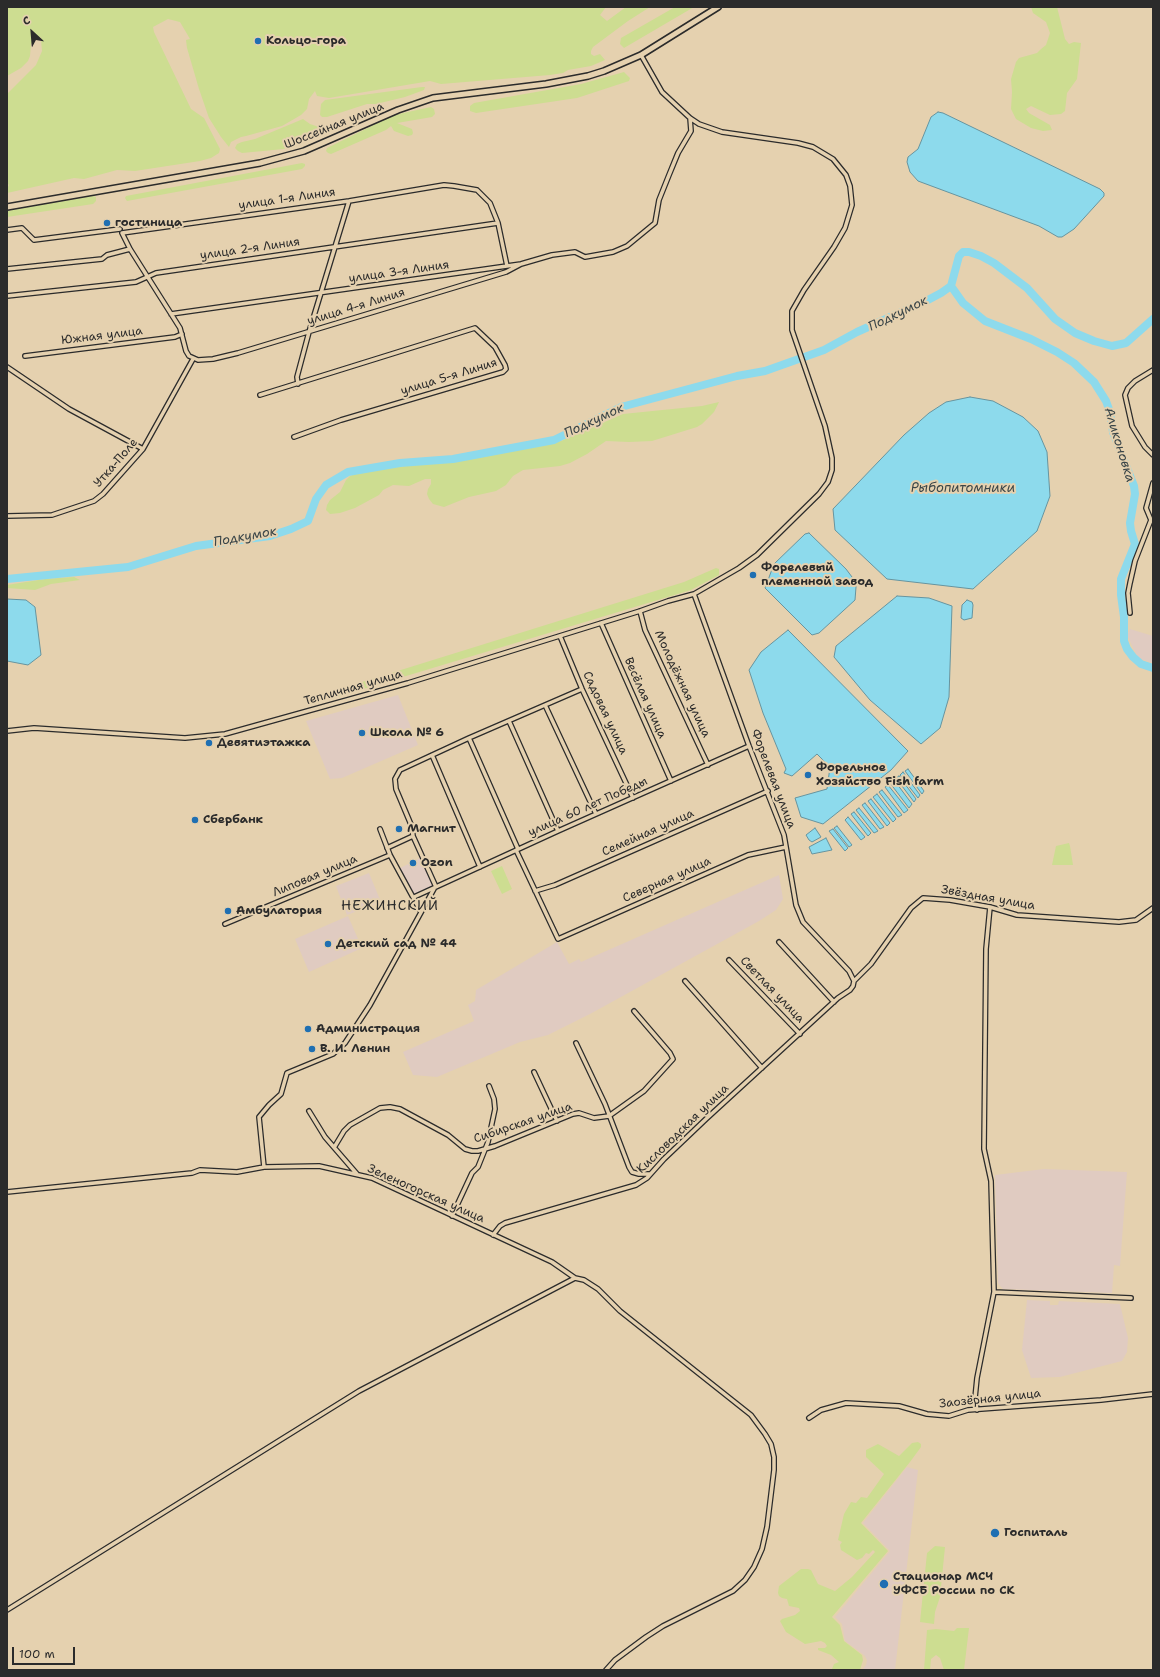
<!DOCTYPE html>
<html>
<head>
<meta charset="utf-8">
<style>
	body { margin:0 }
	#map { position:relative; width:1160px; height:1677px; overflow:hidden; background:#e5d1af; font-family:"Shantell Sans",sans-serif }
	canvas { display:block }
	.frame { position:absolute; inset:0; border:8px solid #2b2b2b; pointer-events:none }
	.north { position:absolute; left:12px; top:12px; width:40px; height:40px; -webkit-text-stroke:3px #e5d1af; paint-order:stroke; rotate:334deg; font-size:11px; font-weight:700; line-height:16px; text-align:center; color:#2b2b2b }
	.north::after { content:''; display:block; margin:auto; width:14px; height:18px; background:#2b2b2b; clip-path:polygon(50% 0,100% 100%,50% 72%,0 100%) }
	.scale { position:absolute; left:12px; top:1647px; width:63px; height:18px; box-sizing:border-box; border:2px solid #2b2b2b; border-top:0; padding-left:5px; font-size:12px; line-height:14px; white-space:nowrap; color:#2b2b2b; -webkit-text-stroke:3px #e5d1af; paint-order:stroke }
</style>
</head>
<body>
<div id="map">
<canvas width="1160" height="1677"></canvas>
<div class="frame"></div>
<div class="north">С</div>
<div class="scale">100 m</div>
</div>
<script>
const ctx = document.querySelector('canvas').getContext('2d');
ctx.lineJoin = 'round';
function paint(path, color) { ctx.fillStyle = color; ctx.fill(path, 'evenodd'); }
const toPath = rows => new Path2D(rows.map(r => 'M' + r).join(''));
function strokePath(path, color, width, dash) { ctx.strokeStyle = color; ctx.lineWidth = width; ctx.lineCap = dash ? 'butt' : 'round'; ctx.setLineDash(dash || []); ctx.stroke(path); }
function drawText(font, color, halo, rows, align = 'center') {
  ctx.font = font + ' "Shantell Sans",sans-serif'; ctx.lineWidth = 4; ctx.setLineDash([]); ctx.textBaseline = 'middle'; ctx.strokeStyle = halo; ctx.fillStyle = color; for (const [text, x, y, turn = 0] of rows) {
    ctx.save(); ctx.translate(x, y); ctx.rotate((+turn || 0) * Math.PI / 180); ctx.textAlign = isNaN(turn) ? turn : align; if (halo) ctx.strokeText(text, 0, 0); ctx.fillText(text, 0, 0); ctx.restore();
  }
}
const built = toPath([
	[1130,629,1153,636,1153,663,1143,660,1137,656,1127,635],
	[398,695,418,745,342,778,330,779,306,721],
	[420,858,435,881,435,887,414,897,398,869],
	[369,873,381,902,347,915,336,886],
	[779,875,783,899,776,910,759,921,590,1014,548,1035,520,1042,437,1077,413,1075,403,1052,474,1021,468,1005,475,1001,476,990,557,942,569,964,579,959,581,962],
	[348,916,362,948,309,972,295,939],
	[1044,1169,1127,1172,1120,1266,1114,1265,1112,1293,1003,1289,1000,1286,998,1283,995,1175],
	[1027,1300,1050,1301,1050,1305,1058,1305,1059,1301,1120,1304,1128,1338,1127,1352,1122,1361,1060,1377,1031,1378,1022,1350],
	[907,1467,918,1470,895,1670,862,1670,866,1665,867,1660,864,1655,845,1641,842,1624,835,1617,890,1551,863,1523]
]);
const green = toPath([
	[7,7,606,7,600,15,607,21,626,7,650,7,628,21,593,47,591,51,591,54,594,56,600,54,605,60,591,66,568,70,563,73,550,75,441,84,430,81,329,98,317,96,315,91,309,99,307,109,301,115,282,126,246,136,241,137,231,142,229,147,221,137,209,118,199,89,187,48,186,40,190,39,180,22,168,19,153,27,154,32,191,109,204,118,220,149,219,153,211,158,200,161,135,171,117,170,84,179,74,178,7,193,7,189,9,185,7,183,7,94,36,65,42,51,41,40,41,37,38,37,31,44,30,56,28,61,21,68,7,76],
	[675,7,694,7,624,48,620,44,621,38],
	[1031,7,1057,7,1065,39,1069,44,1074,42,1081,43,1077,79,1067,93,1065,111,1061,114,1050,115,1031,106,1026,109,1029,113,1050,125,1052,130,1043,131,1031,128,1016,119,1011,109,1012,92,1011,79,1016,62,1019,58,1037,53,1041,49,1046,45,1050,33,1046,22,1033,13],
	[624,72,630,78,629,81,577,98,476,113,470,111,470,106,474,103,581,84],
	[422,87,425,87,424,90,405,97,376,104,367,104,327,117,322,117,320,115,321,104,325,100],
	[431,107,434,109,435,114,432,117,397,123,412,129,413,133,412,135,408,136,394,131,391,126,386,130,331,154,328,153,326,151,327,148,394,115],
	[303,119,310,124,319,127,297,143,284,149,242,153,238,151,235,148,237,144,242,142,255,139],
	[302,163,305,164,305,166,302,169,127,201,125,198,126,196],
	[93,196,96,197,96,201,93,204,7,217,7,211],
	[719,402,714,412,702,424,697,427,652,441,629,442,606,441,587,454,570,463,560,466,523,470,513,476,506,485,496,491,469,497,444,507,433,504,429,499,427,494,428,489,431,484,431,479,425,479,409,486,393,485,383,490,379,495,355,508,340,513,330,514,326,510,327,505,330,500,340,492,346,480,350,476,363,471,468,459,488,451,531,447,561,441,623,414,702,406],
	[716,568,719,569,719,575,691,590,330,699,327,697,327,694,330,692,684,582],
	[74,577,80,580,51,584,35,590,7,588,7,585,45,579],
	[1069,843,1070,846,1073,865,1052,865,1056,846],
	[502,866,512,889,502,894,491,871],
	[918,1442,921,1444,921,1447,910,1462,861,1523,888,1551,832,1617,840,1625,844,1641,862,1655,863,1660,860,1670,830,1670,832,1669,834,1664,839,1662,831,1655,818,1650,818,1648,825,1648,827,1646,825,1643,821,1641,805,1644,786,1632,780,1621,782,1619,795,1615,800,1611,799,1608,789,1606,787,1599,782,1598,779,1596,778,1593,779,1586,801,1569,808,1569,811,1570,818,1584,835,1591,852,1577,875,1552,873,1550,869,1554,866,1553,862,1558,857,1560,841,1550,840,1545,842,1542,838,1540,844,1514,851,1502,856,1503,861,1497,867,1498,884,1474,866,1457,866,1450,878,1444,899,1456,912,1443],
	[935,1546,945,1547,940,1597,935,1612,934,1624,920,1622,927,1553],
	[957,1628,969,1628,964,1670,944,1670,940,1658,936,1655,931,1659,930,1670,924,1670,927,1630,936,1629,954,1631]
]);
const water = toPath([
	[938,112,943,113,1100,189,1104,193,1104,196,1074,229,1062,237,1058,237,1039,226,918,181,910,172,907,162,908,157,918,149,931,117,938,112],
	[970,397,993,401,1023,417,1038,431,1047,452,1050,496,1037,531,973,589,887,579,835,530,833,509,904,435,929,413,946,402,970,397],
	[809,533,846,569,855,581,856,587,855,600,819,633,812,635,765,588,774,564,805,534,809,533],
	[897,596,929,598,952,606,949,697,940,728,921,744,870,700,834,657,836,646,897,596],
	[7,599,26,600,35,607,41,655,28,665,7,661,7,599],
	[967,600,972,602,973,605,972,618,964,620,961,618,962,605,967,600],
	[788,630,908,751,891,770,823,824,801,817,795,798,827,789,830,767,817,754,792,776,784,773,786,769,763,713,749,670,761,652,788,630],
	[908,769,924,791,922,794,905,771,908,769],
	[903,772,920,795,918,798,900,775,903,772],
	[899,776,916,799,914,802,896,778,899,776],
	[894,780,912,804,909,808,890,783,894,780],
	[888,785,908,810,904,813,885,787,888,785],
	[882,790,902,815,898,817,879,792,882,790],
	[877,794,896,819,893,822,873,797,877,794],
	[871,799,890,823,887,826,868,801,871,799],
	[865,803,884,827,880,829,862,805,865,803],
	[859,808,878,831,874,833,856,810,859,808],
	[854,812,871,833,868,836,851,814,854,812],
	[848,817,865,837,861,840,845,820,848,817],
	[837,826,852,845,849,847,834,828,837,826],
	[815,828,821,837,812,842,809,840,806,835,815,828],
	[833,829,848,848,845,851,829,831,833,829],
	[826,838,832,850,812,854,809,847,826,838]
]);
const river = toPath([
	[951,286,963,303,985,321,1031,339,1057,352,1074,363,1094,382,1106,401,1110,412,1113,432,1134,486,1135,494,1130,523,1131,531,1135,544,1121,579,1121,595,1124,617,1124,641,1127,649,1133,657,1141,664,1153,668],
	[7,579,128,567,196,546,270,536,291,529,308,521,316,499,326,485,348,472,400,463,453,459,554,440,621,407,737,376,765,371,824,350,857,332,926,301,941,293,951,286,959,256,963,252,969,252,981,256,994,263,1027,288,1055,319,1075,333,1094,341,1112,346,1126,343,1153,319]
]);
const minor = toPath([
	[7,230,22,228,34,240,120,229],
	[507,266,498,223,490,203,477,190,454,186,444,185,349,201,122,233,130,249,180,328,186,351,189,356,198,360,213,359,238,353,506,272,521,264],
	[7,269,102,259,107,255,130,249],
	[7,296,136,282,156,273,498,223],
	[171,314,521,264,552,255,575,252,585,257,613,252,627,246,655,223,659,200,669,175,678,153,691,131,690,118],
	[25,356,175,337,182,334],
	[7,367,69,409,143,449],
	[1153,370,1135,381,1128,388,1125,395,1132,426,1145,447,1153,455],
	[298,384,297,377,309,332,349,201],
	[260,395,475,328,495,347,505,365,506,369,503,372,341,420,294,437],
	[7,516,52,515,94,501,103,494,143,449,193,359],
	[694,594,749,746,784,835,796,905,803,922,849,971,854,981],
	[640,611,645,630,708,765],
	[1130,613,1128,593,1130,583,1135,561,1151,520,1146,508,1153,483],
	[601,623,671,781],
	[560,636,582,689,633,798],
	[545,705,596,814],
	[509,721,558,831],
	[7,731,34,728,185,738,225,734,408,683,640,611,668,601,694,594,739,568,757,555,819,494,828,482,832,470,832,458,825,426,792,330,792,311,804,290,834,247,845,228,852,205,850,186,846,175,833,159,813,147,798,143,722,132,699,124,690,118,662,92,641,55],
	[469,738,518,849],
	[432,755,480,867],
	[380,829,390,855,421,912],
	[387,848,413,836],
	[516,850,558,939,748,855,786,847],
	[435,887,370,1005,345,1043,333,1054,287,1073,281,1094,269,1105,259,1117,264,1167,319,1166,372,1178,552,1262,575,1278,584,1280,598,1289,620,1311,751,1415,765,1434,771,1444,774,1457,774,1470,767,1527,762,1549,754,1567,745,1580,733,1591,663,1626,646,1637,615,1660,606,1670],
	[436,887,413,836,412,827,396,789,395,779,400,770,469,738,582,689],
	[535,891,555,885,768,791],
	[414,897,558,831,749,746],
	[225,924,390,855],
	[779,942,834,1002],
	[729,960,800,1034],
	[685,981,762,1068],
	[576,1043,605,1104,629,1167,632,1172,639,1174,650,1174],
	[534,1072,557,1121],
	[309,1111,325,1137,357,1174],
	[335,1146,344,1131,350,1125,380,1108,390,1107,400,1109,448,1135,465,1149,472,1151,478,1151,495,1146,573,1114,579,1113,594,1118,609,1116,644,1091,673,1059,670,1053,634,1011],
	[7,1192,192,1173,200,1170,237,1172,264,1167],
	[452,1216,472,1173,478,1167,488,1142,495,1109,494,1099,489,1086],
	[493,1235,500,1226,505,1223,636,1185,647,1178,664,1159,706,1119,838,998,850,990,853,986,854,981,871,964,911,908,923,898,950,900,990,907,1017,915,1119,922,1136,920,1153,908],
	[994,1292,1131,1298],
	[977,1410,975,1398,977,1378,994,1292,991,1181,984,1149,986,949,990,907],
	[809,1418,821,1410,846,1403,899,1406,927,1414,949,1416,968,1410,1101,1400,1153,1394],
	[7,1610,359,1391,575,1278]
]);
const primary = toPath([
	[7,207,260,163,304,151,398,110,433,98,546,84,588,76,604,71,641,55,718,7]
]);
const markers = [
	[258,41,4,"#1f6fb2"],
	[107,223,4,"#1f6fb2"],
	[753,575,4,"#1f6fb2"],
	[362,733,4,"#1f6fb2"],
	[209,743,4,"#1f6fb2"],
	[808,775,4,"#1f6fb2"],
	[195,820,4,"#1f6fb2"],
	[399,829,4,"#1f6fb2"],
	[413,863,4,"#1f6fb2"],
	[228,911,4,"#1f6fb2"],
	[328,944,4,"#1f6fb2"],
	[308,1029,4,"#1f6fb2"],
	[312,1049,4,"#1f6fb2"],
	[995,1533,5,"#1f6fb2"],
	[884,1584,5,"#1f6fb2"]
];
const poiNames = [
	["Кольцо-гора",266,41],
	["гостиница",115,223],
	["Форелевый",761,568],
	["племенной завод",761,582],
	["Школа № 6",370,733],
	["Девятиэтажка",217,743],
	["Форельное",816,768],
	["Хозяйство Fish farm",816,782],
	["Сбербанк",203,820],
	["Магнит",407,829],
	["Ozon",421,863],
	["Амбулатория",236,911],
	["Детский сад № 44",336,944],
	["Администрация",316,1029],
	["В. И. Ленин",320,1049],
	["Госпиталь",1004,1533],
	["Стационар МСЧ",893,1577],
	["УФСБ России по СК",893,1591]
];
const streetNames = [
	["Шоссейная улица",334,126,-22],
	["улица 1-я Линия",287,199,-8],
	["улица 2-я Линия",250,249,-8],
	["улица 3-я Линия",399,272,-8],
	["улица 4-я Линия",356,307,-17],
	["Южная улица",102,336,-7],
	["улица 5-я Линия",449,377,-17],
	["Утка-Поле",116,463,-49],
	["Молодёжная улица",682,684,65],
	["Тепличная улица",353,688,-16],
	["Весёлая улица",645,698,66],
	["Садовая улица",605,713,65],
	["Форелевая улица",773,779,69],
	["улица 60 лет Победы",588,807,-24],
	["Семейная улица",648,833,-24],
	["Липовая улица",315,876,-23],
	["Северная улица",667,880,-24],
	["Звёздная улица",988,898,10],
	["Светлая улица",772,990,46],
	["Сибирская улица",523,1123,-19],
	["Кисловодская улица",683,1129,-44],
	["Зеленогорская улица",426,1194,24],
	["Заозёрная улица",990,1399,-6]
];
const waterNames = [
	["Подкумок",898,314,-26],
	["Подкумок",594,421,-25],
	["Аликоновка",1119,445,73],
	["Рыбопитомники",963,489],
	["Подкумок",245,537,-10]
];
const quarterNames = [
	["НЕЖИНСКИЙ",390,906]
];
paint(built, '#e0cbc1');
paint(green, '#cddd91');
paint(water, '#8ddaec');
strokePath(water, '#66949f', 1);
strokePath(river, '#8ddaec', 8);
strokePath(minor, '#2b2b2b', 6);
strokePath(primary, '#2b2b2b', 8);
strokePath(minor, '#e5d1af', 3.5);
strokePath(primary, '#e5d1af', 5);
for (const [x, y, r, color] of markers) { const dot = new Path2D(); dot.arc(x, y, r, 0, 2 * Math.PI); ctx.fillStyle = color; ctx.fill(dot); strokePath(dot, '#e5d1af', 1.5); }
drawText('bold 12px', '#2b2b2b', '#e5d1af', poiNames, 'left');
drawText('12px', '#2b2b2b', '#e5d1af', streetNames);
drawText('italic 13px', '#3a4548', '#e5d1af', waterNames);
ctx.letterSpacing = '1px';
drawText('14px', '#2b2b2b', '#e5d1af', quarterNames);
ctx.letterSpacing = '0px';
</script>
</body>
</html>
